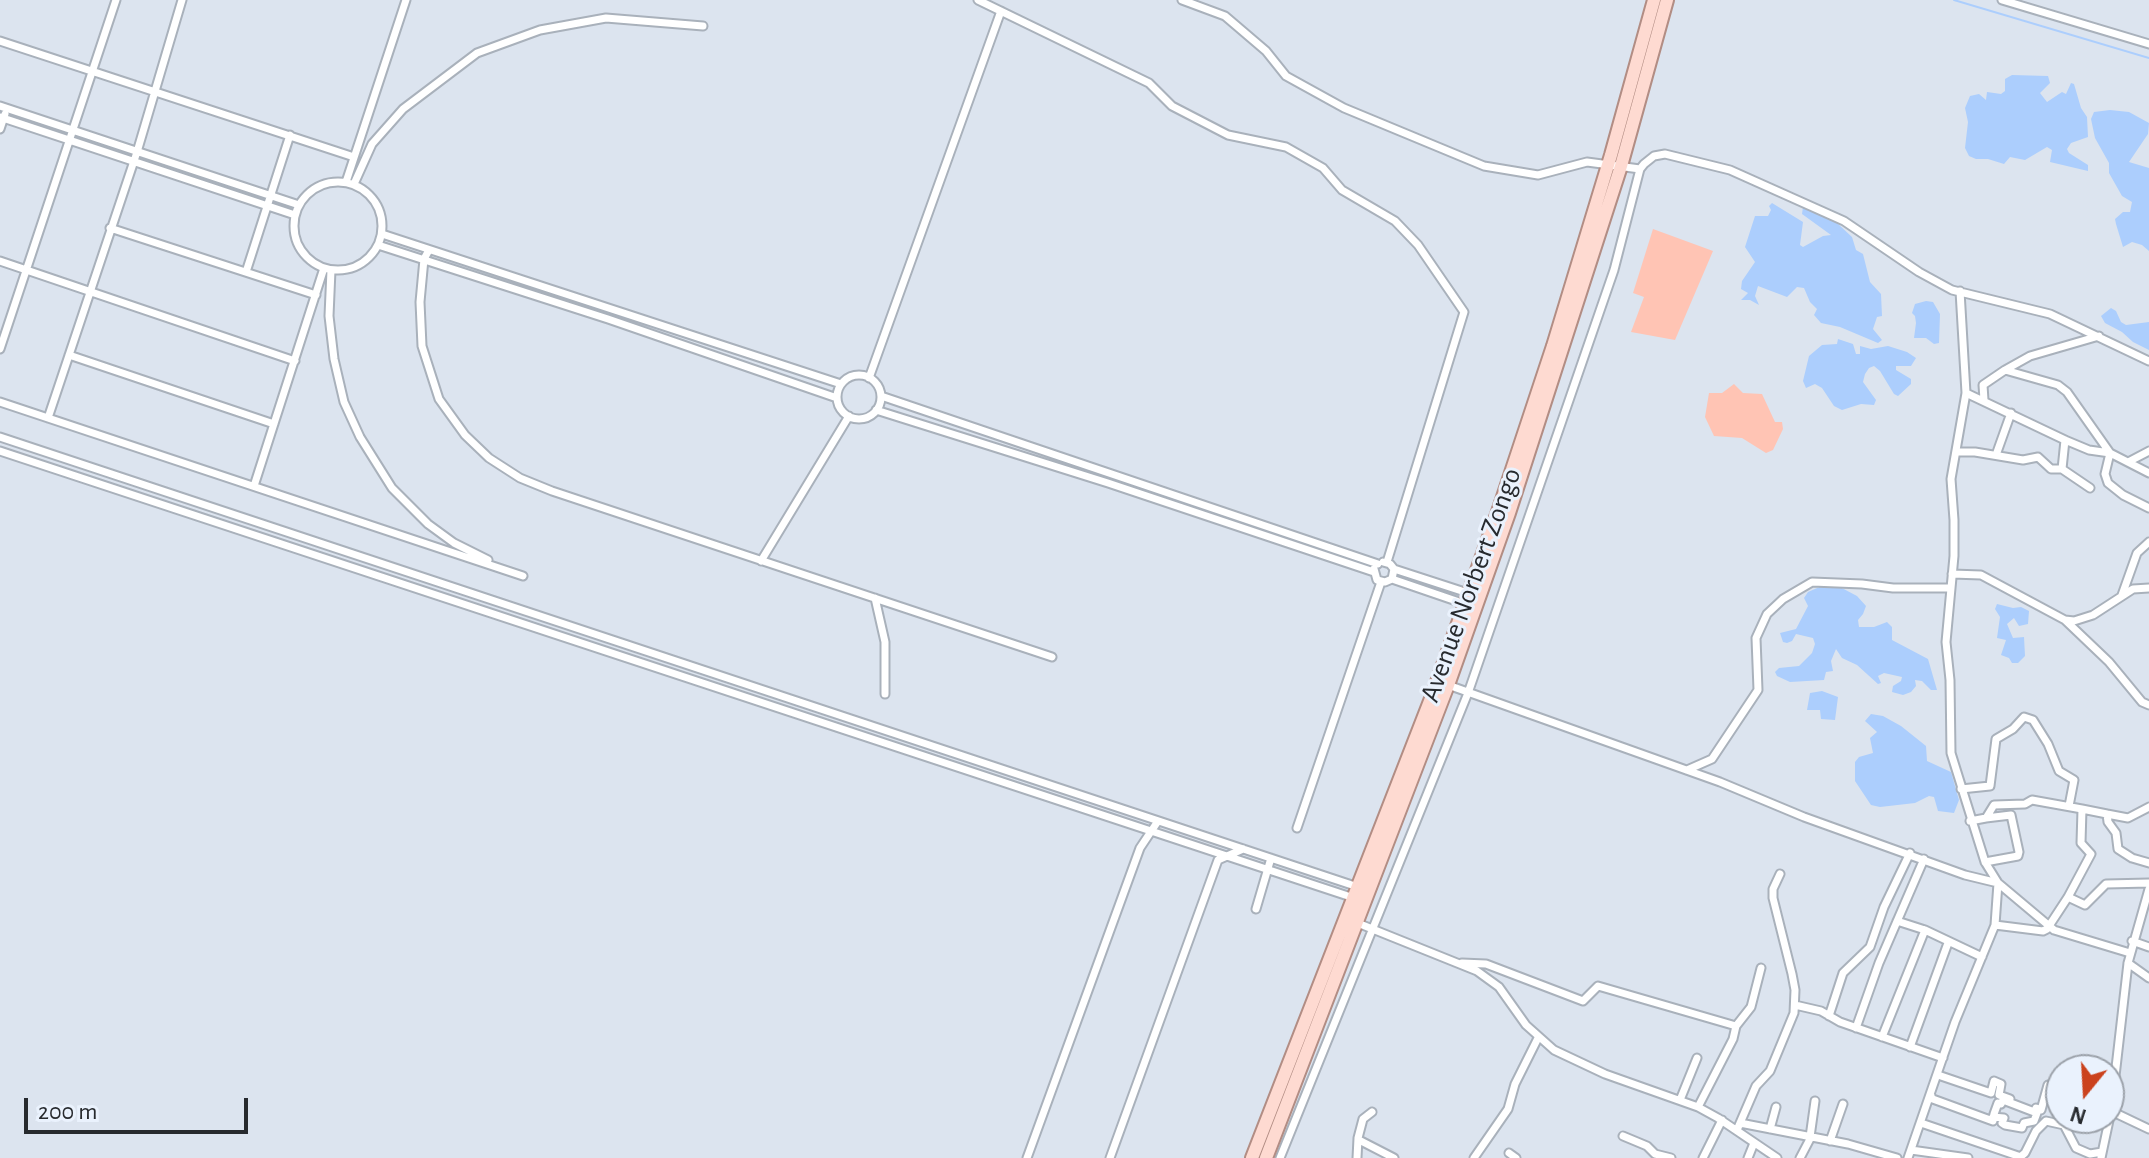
<!DOCTYPE html>
<html>
<head>
<meta charset="utf-8">
<style>
	body { margin:0 }
	#map { position:relative; width:2149px; height:1158px; overflow:hidden; background:#dce4ef; font-family:"Alegreya Sans",sans-serif }
	canvas { display:block }
	.north { position:absolute; left:2045px; top:1054px; width:80px; height:80px; box-sizing:border-box; background:#eaf2fd; border:2px solid #9ca2aa; border-radius:50%; rotate:198deg; font-size:22px; font-weight:700; line-height:32px; text-align:center; color:#272a2e }
	.north::after { content:''; display:block; margin:auto; width:28px; height:36px; background:#cb421d; clip-path:polygon(50% 0,100% 100%,50% 72%,0 100%) }
	.scale { position:absolute; left:24px; top:1098px; width:224px; height:36px; box-sizing:border-box; border:4px solid #272a2e; border-top:0; padding-left:10px; font-size:24px; line-height:28px; white-space:nowrap; color:#272a2e; -webkit-text-stroke:6px #eaf2fd; paint-order:stroke }
</style>
</head>
<body>
<div id="map">
<canvas width="2149" height="1158"></canvas>
<div class="north">N</div>
<div class="scale">200 m</div>
</div>
<script>
const ctx = document.querySelector('canvas').getContext('2d');
ctx.lineJoin = 'round';
function paint(path, color) { ctx.fillStyle = color; ctx.fill(path, 'evenodd'); }
const toPath = rows => new Path2D(rows.map(r => 'M' + r).join(''));
function strokePath(path, color, width, dash) { ctx.strokeStyle = color; ctx.lineWidth = width; ctx.lineCap = dash ? 'butt' : 'round'; ctx.setLineDash(dash || []); ctx.stroke(path); }
function drawText(font, color, halo, rows, align = 'center') {
  ctx.font = font + ' "Alegreya Sans",sans-serif'; ctx.lineWidth = 6; ctx.setLineDash([]); ctx.textBaseline = 'middle'; ctx.strokeStyle = halo; ctx.fillStyle = color; for (const [text, x, y, turn = 0] of rows) {
    ctx.save(); ctx.translate(x, y); ctx.rotate((+turn || 0) * Math.PI / 180); ctx.textAlign = isNaN(turn) ? turn : align; if (halo) ctx.strokeText(text, 0, 0); ctx.fillText(text, 0, 0); ctx.restore();
  }
}
const green = toPath([
	[1653,229,1713,251,1675,340,1631,332,1644,297,1633,293],
	[1734,384,1743,393,1762,394,1775,422,1782,422,1783,429,1773,450,1766,453,1742,438,1714,436,1705,417,1709,393,1722,393]
]);
const water = toPath([
	[2012,75,2048,76,2050,83,2040,93,2047,102,2062,92,2066,94,2071,83,2074,84,2081,108,2087,117,2088,137,2071,143,2067,149,2069,153,2088,165,2088,171,2050,162,2052,150,2047,147,2025,160,2010,157,2004,164,1988,159,1976,159,1969,156,1965,148,1968,122,1965,108,1970,96,1979,94,1986,100,1987,92,2001,94,2005,91,2005,79],
	[2110,110,2129,112,2149,123,2148,134,2129,162,2149,168,2149,251,2142,245,2132,242,2123,247,2116,224,2115,219,2123,212,2130,212,2132,202,2122,196,2109,173,2109,163,2095,138,2091,119,2094,112],
	[1772,203,1803,222,1800,245,1803,247,1823,236,1831,235,1802,214,1803,207,1837,223,1852,237,1856,250,1863,254,1870,282,1881,294,1882,316,1877,317,1873,329,1882,340,1878,343,1840,327,1821,323,1814,315,1817,309,1810,302,1804,288,1797,287,1787,297,1758,286,1755,296,1759,305,1750,300,1741,300,1748,293,1741,289,1742,281,1755,262,1745,247,1755,216,1768,216,1771,210,1769,206],
	[1926,301,1933,302,1940,314,1939,343,1934,344,1926,338,1914,338,1916,323,1915,316,1912,313,1915,304],
	[2111,308,2116,311,2121,322,2126,325,2149,322,2149,350,2133,342,2122,332,2105,323,2101,316],
	[1838,339,1853,344,1856,354,1860,354,1860,346,1871,349,1888,346,1907,352,1916,358,1911,366,1896,366,1896,370,1911,379,1911,384,1898,396,1894,394,1880,371,1874,366,1869,368,1865,374,1863,382,1876,400,1874,405,1861,404,1842,410,1834,406,1822,388,1815,384,1806,388,1803,381,1809,356,1822,345,1837,344],
	[1824,585,1838,586,1857,596,1866,606,1863,614,1858,620,1859,627,1874,627,1887,622,1892,627,1892,640,1928,659,1937,690,1931,690,1922,681,1915,680,1916,686,1911,692,1903,695,1892,692,1893,686,1901,681,1902,677,1884,673,1878,676,1881,683,1878,684,1857,665,1842,658,1836,649,1831,661,1833,671,1826,672,1824,680,1790,682,1777,676,1775,672,1779,668,1799,666,1812,653,1815,644,1813,638,1796,634,1792,641,1787,643,1783,642,1780,633,1796,629,1808,606,1804,598,1808,592],
	[1997,604,2013,608,2021,607,2029,611,2028,624,2019,626,2014,618,2007,624,2013,638,2024,637,2025,656,2018,663,2012,663,2009,658,2001,655,2006,640,1997,638,2000,617,1995,609],
	[1822,691,1838,697,1835,720,1821,719,1820,710,1807,710,1810,693],
	[1871,714,1883,716,1901,726,1926,746,1927,761,1951,772,1959,800,1954,813,1938,811,1934,797,1929,796,1915,803,1880,807,1871,805,1855,781,1855,762,1859,757,1873,753,1870,738,1877,732,1865,721]
]);
const stream = toPath([
	[1954,0,2149,58]
]);
const minor = toPath([
	[978,0,1149,83,1172,106,1228,135,1286,147,1323,168,1342,190,1395,221,1418,245,1464,312,1387,562],
	[1182,0,1225,16,1266,51,1286,76,1344,108,1484,166,1538,175,1587,162,1640,169],
	[2002,0,2149,44],
	[0,41,354,157],
	[0,106,299,205],
	[0,117,295,215],
	[0,129,5,114],
	'294 226a44 44 0 1 1 88 0a44 44 0 1 1-88 0Z',
	[346,182,406,0],
	[354,184,372,144,403,109,477,53,540,30,606,18,703,26],
	[110,228,316,295],
	[382,234,841,384],
	[378,245,608,319,837,398],
	[429,250,424,259,420,302,422,346,439,399,465,435,489,458,520,478,552,491,1052,657],
	[0,261,295,361],
	[331,270,329,316,334,359,344,402,360,437,392,488,428,524,454,543,488,560],
	[246,272,290,135],
	[1960,291,1966,393,1951,479,1954,520,1954,556,1946,642,1950,680,1951,753,1985,862,1998,883,2054,930,2130,953],
	[0,349,116,0],
	[69,355,274,424],
	[2005,370,2030,356,2099,336],
	'837 397a22 22 0 1 1 44 0a22 22 0 1 1-44 0Z',
	[869,378,1001,11],
	[1966,393,2065,440,2089,450,2110,453,2149,473],
	[881,396,1378,564],
	[1984,400,1983,385,2005,370,2058,385,2067,392,2110,453,2105,474,2108,483,2123,495,2149,508],
	[0,402,523,576],
	[876,410,1108,483,1374,572],
	[48,418,137,152,182,0],
	[0,437,1358,887],
	[2065,440,2062,469,2090,488],
	[0,451,1354,898],
	[1957,452,1975,452,2023,460,2038,457,2051,469,2062,469],
	[1996,455,2011,413],
	[2130,461,2149,451],
	[254,486,324,268],
	[761,561,849,416],
	[1383,562,1390,564,1394,569,1471,594],
	[1374,569,1377,580,1385,582,1392,579,1394,569],
	[1952,574,1981,575,2065,620,2074,621,2093,615,2133,589,2149,588],
	[1392,579,1465,604],
	[2122,595,2137,553,2149,542],
	[875,598,885,642,885,694],
	[2065,620,2109,662,2142,702,2149,705],
	[1448,685,1720,782,1804,817,1965,875,1998,883,1995,925,1955,1022,1908,1158],
	[1687,770,1712,759,1758,690,1756,638,1767,614,1783,599,1812,582,1862,584,1893,588,1950,588],
	[1961,789,1990,786,1996,739,2013,729,2024,717,2033,720,2048,744,2059,771,2074,780,2069,806],
	[2107,814,2128,818,2149,807],
	[1970,821,1986,818,1994,805,2025,804,2032,800,2082,809],
	[1297,828,1381,582],
	[1985,862,2018,856,2019,852,2011,815,1986,818],
	[2068,897,2085,905,2106,884,2149,883],
	[1256,909,1271,858],
	[1355,922,1477,971,1499,987,1526,1025,1554,1050,1605,1074,1698,1107,1718,1118,1777,1158],
	[1995,925,2043,931,2047,929,2068,897,2091,854,2081,843,2082,809,2107,814,2108,822,2116,833,2118,849,2132,858,2149,863],
	[1925,930,1982,957],
	[2132,941,2149,947],
	[1462,963,1486,964,1583,1001,1598,986,1736,1026],
	[2128,963,2149,978],
	[1795,1005,1821,1011,1840,1022,1943,1058],
	[1829,1016,1843,973,1870,947,1884,907,1910,853],
	[1856,1028,1879,963,1924,859],
	[1882,1037,1925,930,1897,921],
	[1910,1047,1948,943],
	[1938,1075,1991,1093,1994,1081,2001,1084,1999,1095,2010,1099],
	[1931,1096,1930,1098,1941,1102,1993,1121,1994,1114,1998,1103,2001,1104,2003,1100,2037,1113,2034,1121,2024,1123,2022,1128,2005,1125,2002,1123,2004,1118,1993,1117],
	[1680,1100,1697,1058],
	[1698,1107,1733,1039,1736,1026,1751,1007,1761,968],
	[2036,1108,2041,1110,2048,1085],
	[2111,1111,2149,1129],
	[1740,1123,1848,1144,1897,1158],
	[1921,1123,2021,1157],
	[1770,1129,1776,1107],
	[1737,1130,1756,1086,1770,1071,1794,1013,1795,990,1792,974,1773,898,1773,889,1780,874],
	[1623,1136,1647,1146,1655,1154,1671,1158],
	[1810,1137,1815,1101],
	[1359,1140,1394,1158],
	[1830,1141,1843,1104],
	[1911,1150,1968,1158],
	[1509,1153,1516,1158],
	[1027,1158,1140,848,1158,821],
	[1110,1158,1218,860,1243,849],
	[1280,1158,1468,693,1614,270,1640,169,1644,164,1654,156,1665,154,1730,170,1844,221,1919,272,1952,290,2050,314,2149,361],
	[1357,1158,1358,1138,1363,1119,1372,1112],
	[1474,1158,1508,1109,1515,1084,1538,1038],
	[1703,1158,1722,1120],
	[1748,1158,1754,1143],
	[1800,1158,1811,1137],
	[2019,1158,2025,1153,2036,1131,2046,1121,2064,1125,2076,1148,2090,1154,2102,1152],
	[2101,1158,2111,1111,2128,963,2149,889]
]);
const primary = toPath([
	[1252,1158,1432,696,1499,509,1553,346,1611,155,1654,0],
	[1266,1158,1448,685,1509,513,1621,166,1667,0]
]);
const streetNames = [
	["Avenue Norbert Zongo",1471,585,-70]
];
paint(green, '#ffc4b4');
paint(water, '#accefd');
strokePath(stream, '#accefd', 2);
strokePath(minor, '#a9b1bb', 11);
strokePath(primary, '#b28d84', 16);
strokePath(minor, '#fff', 7);
strokePath(primary, '#fedad1', 12);
drawText('28px', '#272a2e', '#eaf2fd', streetNames);
</script>
</body>
</html>
